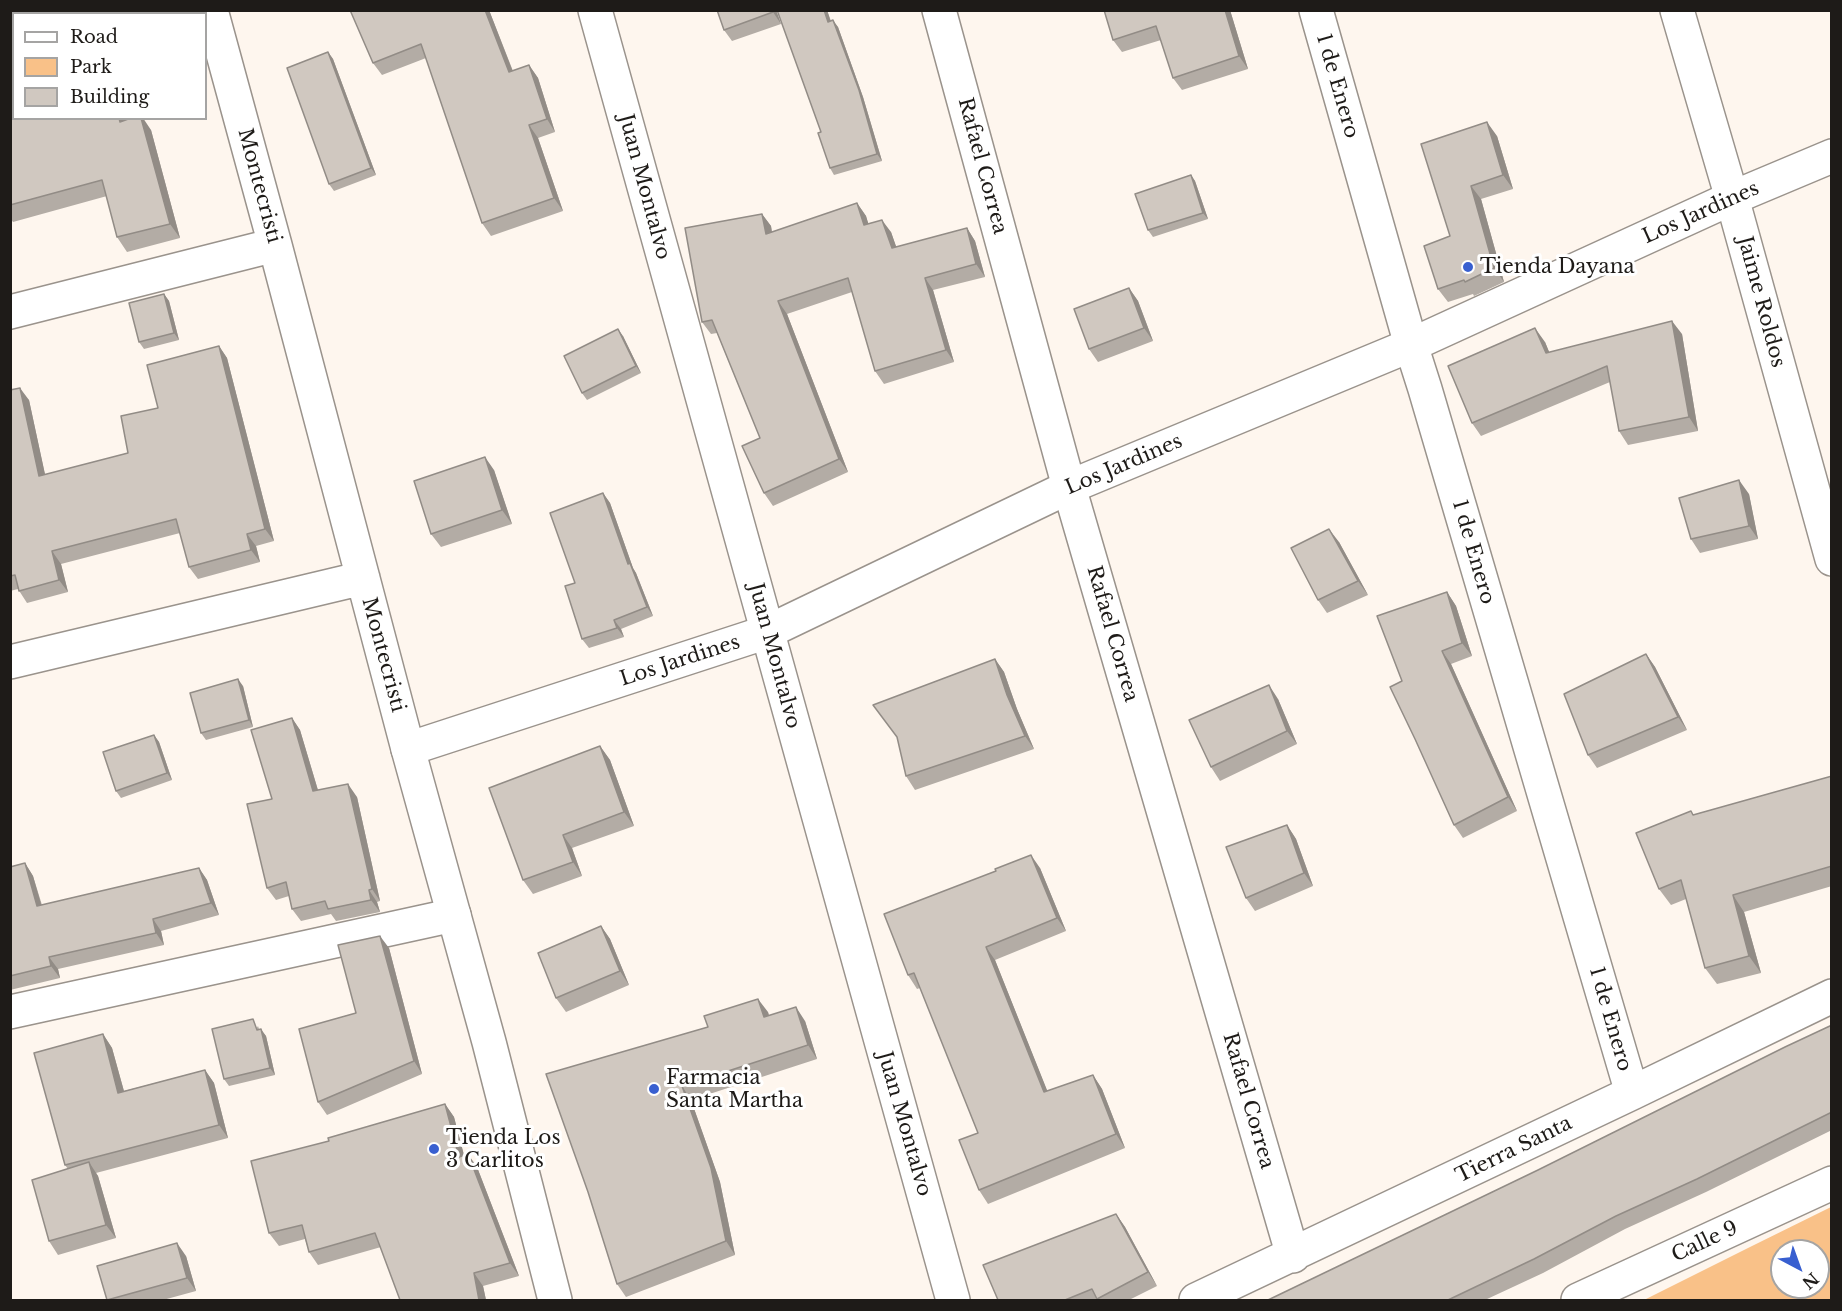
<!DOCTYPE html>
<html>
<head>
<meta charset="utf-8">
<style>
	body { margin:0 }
	#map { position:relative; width:1842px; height:1311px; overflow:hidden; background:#fef6ee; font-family:"Libre Baskerville",serif }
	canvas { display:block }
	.frame { position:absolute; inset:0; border:12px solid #1e1b18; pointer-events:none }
	.legend { position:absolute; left:12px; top:12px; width:195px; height:108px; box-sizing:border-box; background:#fff; border:2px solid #a5a4a3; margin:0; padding:8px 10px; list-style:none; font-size:18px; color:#1e1b18 }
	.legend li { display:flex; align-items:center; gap:12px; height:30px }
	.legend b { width:30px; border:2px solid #a5a4a3 }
	.north { position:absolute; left:1770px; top:1239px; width:60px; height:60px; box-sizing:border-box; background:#fff; border:2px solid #a5a4a3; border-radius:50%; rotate:139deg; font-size:16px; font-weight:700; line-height:24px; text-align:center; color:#1e1b18 }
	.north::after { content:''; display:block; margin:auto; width:21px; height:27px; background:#385fd0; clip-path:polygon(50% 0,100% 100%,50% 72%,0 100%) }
</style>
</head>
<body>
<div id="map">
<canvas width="1842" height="1311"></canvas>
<div class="frame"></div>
<ul class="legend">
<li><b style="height:8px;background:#fff"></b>Road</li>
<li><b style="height:16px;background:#f9c188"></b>Park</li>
<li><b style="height:16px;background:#d0c8c0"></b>Building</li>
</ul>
<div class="north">N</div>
</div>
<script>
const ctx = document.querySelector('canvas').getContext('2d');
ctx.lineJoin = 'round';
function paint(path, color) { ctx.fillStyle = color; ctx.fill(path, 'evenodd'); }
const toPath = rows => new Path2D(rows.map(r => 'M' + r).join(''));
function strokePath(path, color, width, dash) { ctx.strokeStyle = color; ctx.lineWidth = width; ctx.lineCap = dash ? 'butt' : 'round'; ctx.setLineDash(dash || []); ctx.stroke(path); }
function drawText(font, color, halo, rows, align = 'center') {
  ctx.font = font + ' "Libre Baskerville",serif'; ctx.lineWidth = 6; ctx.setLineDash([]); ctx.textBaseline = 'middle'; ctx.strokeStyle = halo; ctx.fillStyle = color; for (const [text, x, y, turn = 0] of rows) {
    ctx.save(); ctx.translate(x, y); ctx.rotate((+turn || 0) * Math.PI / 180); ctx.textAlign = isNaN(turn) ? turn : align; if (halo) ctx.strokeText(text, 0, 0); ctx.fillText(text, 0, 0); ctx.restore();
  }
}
const green = toPath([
	[1831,1207,1831,1300,1644,1300,1750,1247],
	[1782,1251,1818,1251,1818,1287,1782,1287]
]);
const minor = toPath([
	[211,10,275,245,408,749],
	[595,10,953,1300],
	[939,10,1069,487,1293,1256],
	[1316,10,1411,345,1425,389,1632,1093],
	[1677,10,1732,198,1832,559],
	[10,312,275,245],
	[10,662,363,578],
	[10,1012,454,915],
	[1196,1300,1632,1093,1832,996],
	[1578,1300,1832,1183]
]);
const tertiary = toPath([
	[555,1300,489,1042,408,749,767,632,1069,487,1411,345,1732,198,1832,156]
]);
const wall = toPath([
	[10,10,125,118,125,120,151,130,180,238,127,252,117,237,107,196,13,222,10,218],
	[489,10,513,71,529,65,538,78,555,132,538,138,563,211,491,236,482,223,426,58,382,75,373,63],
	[717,10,776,10,781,24,732,41,724,30],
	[777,10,827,10,831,21,838,27,863,97,882,161,834,175,830,168,821,132],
	[1104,10,1230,10,1248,69,1182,90,1173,78,1161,40,1122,52,1113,40],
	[328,52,333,59,376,175,334,191,329,184],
	[1497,136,1513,189,1481,199,1504,282,1474,296,1473,294,1448,302,1438,289,1450,236,1421,144],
	[1191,175,1195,181,1208,219,1153,237,1148,230],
	[857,203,866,216,868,224,891,232,896,247,967,228,975,241,985,277,933,290,954,362,884,384,875,371,852,292,787,314,848,472,773,506,764,493,760,438,717,333,711,334,702,322,762,214,771,226,772,232],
	[1129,288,1138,301,1153,341,1098,362,1089,349],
	[164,294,169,301,179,340,144,349,139,342],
	[1682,334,1698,431,1628,445,1619,431,1610,382,1481,436,1472,423,1545,342,1549,352],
	[623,336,641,373,587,400,582,393],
	[219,346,227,358,274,541,256,546,260,562,198,579,189,567,180,533,61,564,68,592,27,603,18,589,10,591,10,390,29,400,45,475,128,453,158,408],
	[494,470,512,524,441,547,431,534],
	[603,493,610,503,633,568,636,573,653,616,621,629,624,637,589,648,582,639,575,583],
	[1749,494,1758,539,1700,553,1691,539],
	[1339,542,1368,595,1327,613,1318,600],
	[1447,592,1456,606,1472,656,1451,664,1517,811,1463,838,1454,825,1415,739,1402,681],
	[1646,654,1655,667,1687,730,1597,768,1588,755],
	[995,659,1004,672,1017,709,1034,749,915,790,906,776],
	[243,686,253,727,206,740,201,733],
	[1278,699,1297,744,1220,781,1211,767],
	[292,718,300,730,318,790,357,797,380,901,377,902,380,912,336,921,331,914,301,921,292,909,289,896,276,900,267,888,272,799],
	[154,735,159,742,172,780,121,798,116,791],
	[600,746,610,760,634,826,572,848,582,876,533,894,523,880],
	[1832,776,1832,886,1744,912,1761,973,1717,984,1705,968,1686,899,1671,905,1659,889,1691,811,1693,815],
	[1287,825,1296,839,1313,886,1255,911,1246,898],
	[25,863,33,876,42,905,199,868,207,880,219,915,161,931,164,945,58,969,60,978,10,990,10,867],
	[1040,868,1066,931,995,960,1047,1091,1093,1075,1102,1089,1125,1148,988,1204,979,1190,978,1133,920,988,917,989,908,975,996,871],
	[601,926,610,939,629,985,566,1012,556,998],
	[389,948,422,1074,327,1115,318,1102,356,1013],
	[768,1012,769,1016,805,1021,817,1059,691,1100,720,1182,735,1255,626,1297,617,1284,588,1192,546,1074],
	[1832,1025,1832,1130,1706,1192,1625,1229,1543,1273,1485,1300,1268,1300,1538,1170],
	[258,1026,259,1029,266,1036,275,1075,229,1086,224,1079],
	[103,1034,112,1048,124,1091,205,1070,214,1083,228,1138,96,1173,98,1176,116,1238,58,1255,49,1241,68,1169,65,1165],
	[445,1104,454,1117,464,1156,477,1167,519,1276,483,1286,486,1300,400,1300,381,1247,318,1265,309,1252,305,1239,279,1246,269,1233,329,1141],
	[1116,1214,1125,1227,1157,1286,1129,1300,998,1300],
	[186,1256,196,1291,163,1300,107,1300]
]);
const shadedWall = toPath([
	[88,10,94,10,95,14,89,14],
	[485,10,489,10,518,85,509,72],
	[772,10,776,10,781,24,773,12],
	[824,10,827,10,833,29,828,22],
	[1225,10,1230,10,1248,69,1239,56],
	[833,20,838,27,863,97,882,161,877,154],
	[328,52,333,59,376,175,371,168],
	[529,65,538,78,555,132,547,119],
	[119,118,125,118,130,136,120,122],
	[141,118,143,118,151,130,180,238,170,224],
	[1487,122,1497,136,1513,189,1503,175],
	[529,125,538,138,563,211,554,198],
	[1191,175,1195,181,1208,219,1203,213],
	[1471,186,1481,199,1504,282,1494,268],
	[857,203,866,216,873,238,864,225],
	[762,214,771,226,774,247,766,234],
	[882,220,891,232,901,260,892,248],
	[967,228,975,241,985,277,976,264],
	[925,278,933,290,954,362,946,350],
	[1129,288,1138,301,1153,341,1144,328],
	[164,294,169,301,179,340,174,333],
	[778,301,787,314,848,472,839,459],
	[1672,321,1682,334,1698,431,1689,417],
	[1535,328,1545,342,1555,366,1546,353],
	[618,329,623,336,641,373,636,366],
	[219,346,227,358,274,541,265,529],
	[20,388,29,400,48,488,39,476],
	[485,457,494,470,512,524,502,510],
	[1739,480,1749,494,1758,539,1749,526],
	[603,493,610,503,633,568,636,573,653,616,647,607,628,564],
	[1329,529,1339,542,1368,595,1358,581],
	[247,534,256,546,260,562,251,550],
	[52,551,61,564,68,592,59,580],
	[1447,592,1456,606,1472,656,1462,643],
	[614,620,621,629,624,637,617,628],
	[1442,651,1451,664,1517,811,1508,797],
	[1646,654,1655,667,1687,730,1678,717],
	[995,659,1004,672,1017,709,1034,749,1025,736,1007,695],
	[238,679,243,686,253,727,249,720],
	[1269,685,1278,699,1297,744,1287,731],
	[292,718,300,730,322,804,313,791],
	[154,735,159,742,172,780,167,773],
	[600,746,610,760,634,826,624,812],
	[348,784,357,797,380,901,372,889],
	[1287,825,1296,839,1313,886,1304,873],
	[563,835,572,848,582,876,573,862],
	[1031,855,1040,868,1066,931,1057,918],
	[25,863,33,876,45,918,37,906],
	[199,868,207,880,219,915,211,903],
	[369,890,377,902,380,912,371,900],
	[1733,895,1744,912,1761,973,1749,956],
	[153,919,161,931,164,945,156,933],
	[601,926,610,939,629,985,620,971],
	[380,936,389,948,422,1074,414,1061],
	[986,947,995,960,1053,1105,1044,1092],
	[49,957,58,969,60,978,51,966],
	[758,999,768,1012,773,1031,764,1017],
	[796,1007,805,1021,817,1059,808,1045],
	[261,1029,266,1036,275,1075,270,1068],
	[103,1034,112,1048,128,1106,118,1093],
	[205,1070,214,1083,228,1138,219,1125],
	[1093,1075,1102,1089,1125,1148,1116,1134],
	[682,1086,691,1100,720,1182,735,1255,726,1241],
	[445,1104,454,1117,468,1170,459,1157],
	[468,1154,477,1167,519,1276,510,1263],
	[89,1162,98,1176,116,1238,106,1225],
	[1116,1214,1125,1227,1157,1286,1148,1272],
	[177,1243,186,1256,196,1291,187,1278],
	[474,1273,483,1286,486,1300,479,1300]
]);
const building = toPath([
	[10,10,88,10,89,14,14,14,14,118,119,118,120,122,131,118,141,118,170,224,117,237,102,180,10,205,10,10],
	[350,10,485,10,509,72,529,65,547,119,529,125,554,198,482,223,421,44,373,63,350,10],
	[717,10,772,10,773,12,724,30,717,10],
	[777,10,824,10,828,22,833,20,859,90,877,154,830,168,818,133,821,132,777,10],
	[1104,10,1225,10,1239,56,1173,78,1156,26,1113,40,1104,10],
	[328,52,371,168,329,184,287,68,328,52],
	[1487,122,1503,175,1471,186,1494,268,1465,282,1464,280,1438,289,1424,246,1450,236,1421,144,1487,122],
	[1191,175,1203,213,1148,230,1135,194,1191,175],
	[857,203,864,225,882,220,892,248,967,228,976,264,925,278,946,350,875,371,848,278,778,301,839,459,764,493,742,446,760,438,712,320,702,322,685,228,762,214,766,234,857,203],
	[1129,288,1144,328,1089,349,1074,309,1129,288],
	[164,294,174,333,139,342,129,303,164,294],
	[1672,321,1689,417,1619,431,1607,366,1472,423,1448,366,1535,328,1546,353,1672,321],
	[618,329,636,366,582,393,564,356,618,329],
	[219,346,265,529,247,534,251,550,189,567,176,519,52,551,59,580,19,591,15,575,10,576,10,390,20,388,39,476,128,453,121,416,158,408,147,365,219,346],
	[485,457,502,510,431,534,414,481,485,457],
	[1739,480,1749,526,1691,539,1679,498,1739,480],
	[603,493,628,564,630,563,647,607,614,620,617,628,582,639,565,586,575,583,550,513,603,493],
	[1329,529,1358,581,1318,600,1291,548,1329,529],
	[1447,592,1462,643,1442,651,1508,797,1454,825,1415,739,1390,687,1402,681,1377,616,1447,592],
	[1646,654,1678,717,1588,755,1564,694,1646,654],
	[995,659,1007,695,1025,736,906,776,897,737,873,705,995,659],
	[238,679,249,720,201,733,190,693,238,679],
	[1269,685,1287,731,1211,767,1189,720,1269,685],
	[292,718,313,791,348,784,372,889,369,890,371,900,328,909,325,901,292,909,286,882,267,888,247,804,272,799,251,730,292,718],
	[154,735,167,773,116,791,103,752,154,735],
	[600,746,624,812,563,835,573,862,523,880,489,788,600,746],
	[1832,776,1832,866,1733,895,1749,956,1705,968,1681,880,1659,889,1636,833,1691,811,1693,815,1832,776],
	[1287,825,1304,873,1246,898,1226,847,1287,825],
	[1031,855,1057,918,986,947,1044,1092,1093,1075,1116,1134,979,1190,959,1140,978,1133,914,973,908,975,884,914,996,871,995,869,1031,855],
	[25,863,37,906,199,868,211,903,153,919,156,933,49,957,51,966,10,976,10,867,25,863],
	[601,926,620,971,556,998,538,953,601,926],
	[380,936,414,1061,318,1102,299,1029,356,1013,338,945,380,936],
	[758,999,764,1017,796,1007,808,1045,682,1086,711,1168,726,1241,617,1284,588,1192,546,1074,708,1027,704,1016,758,999],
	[253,1019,257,1030,261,1029,270,1068,224,1079,212,1029,253,1019],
	[1832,1025,1832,1112,1697,1179,1616,1216,1534,1259,1448,1300,1268,1300,1538,1170,1785,1047,1832,1025],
	[103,1034,118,1093,205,1070,219,1125,65,1165,34,1053,103,1034],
	[445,1104,459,1157,468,1154,510,1263,474,1273,479,1300,400,1300,375,1233,309,1252,302,1225,269,1233,251,1161,329,1141,328,1138,445,1104],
	[89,1162,106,1225,49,1241,32,1180,89,1162],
	[1116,1214,1148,1272,1097,1299,1092,1289,1065,1300,998,1300,983,1265,1116,1214],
	[177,1243,187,1278,107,1300,97,1266,177,1243]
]);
const markers = [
	[1468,267,6,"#385fd0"],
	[654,1089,6,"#385fd0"],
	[434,1149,6,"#385fd0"]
];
const streetNames = [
	["1 de Enero",1337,86,74],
	["Rafael Correa",982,166,75],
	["Montecristi",259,186,75],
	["Juan Montalvo",644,187,75],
	["Los Jardines",1701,213,-24],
	["Jaime Roldos",1761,302,75],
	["Los Jardines",1124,465,-23],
	["1 de Enero",1473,552,74],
	["Rafael Correa",1112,634,74],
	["Montecristi",383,655,75],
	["Juan Montalvo",774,656,75],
	["Los Jardines",680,661,-18],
	["1 de Enero",1610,1019,74],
	["Rafael Correa",1248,1101,74],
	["Juan Montalvo",904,1124,74],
	["Tierra Santa",1514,1150,-26],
	["Calle 9",1705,1242,-25]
];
const poiNames = [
	["Tienda Dayana",1480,267],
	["Farmacia",666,1078],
	["Santa Martha",666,1101],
	["Tienda Los",446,1138],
	["3 Carlitos",446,1161]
];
paint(green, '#f9c188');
strokePath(minor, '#9a938c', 36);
strokePath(tertiary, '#9a938c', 36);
strokePath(minor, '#fff', 33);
strokePath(tertiary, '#fff', 33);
paint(wall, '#b3aca5');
paint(shadedWall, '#928c86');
paint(building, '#d0c8c0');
strokePath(building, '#928c86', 1.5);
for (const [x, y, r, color] of markers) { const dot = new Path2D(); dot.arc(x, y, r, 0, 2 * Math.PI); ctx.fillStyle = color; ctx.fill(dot); strokePath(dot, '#fff', 2); }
drawText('20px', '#1e1b18', '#fff', streetNames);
drawText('20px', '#1e1b18', '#fff', poiNames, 'left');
</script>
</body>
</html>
